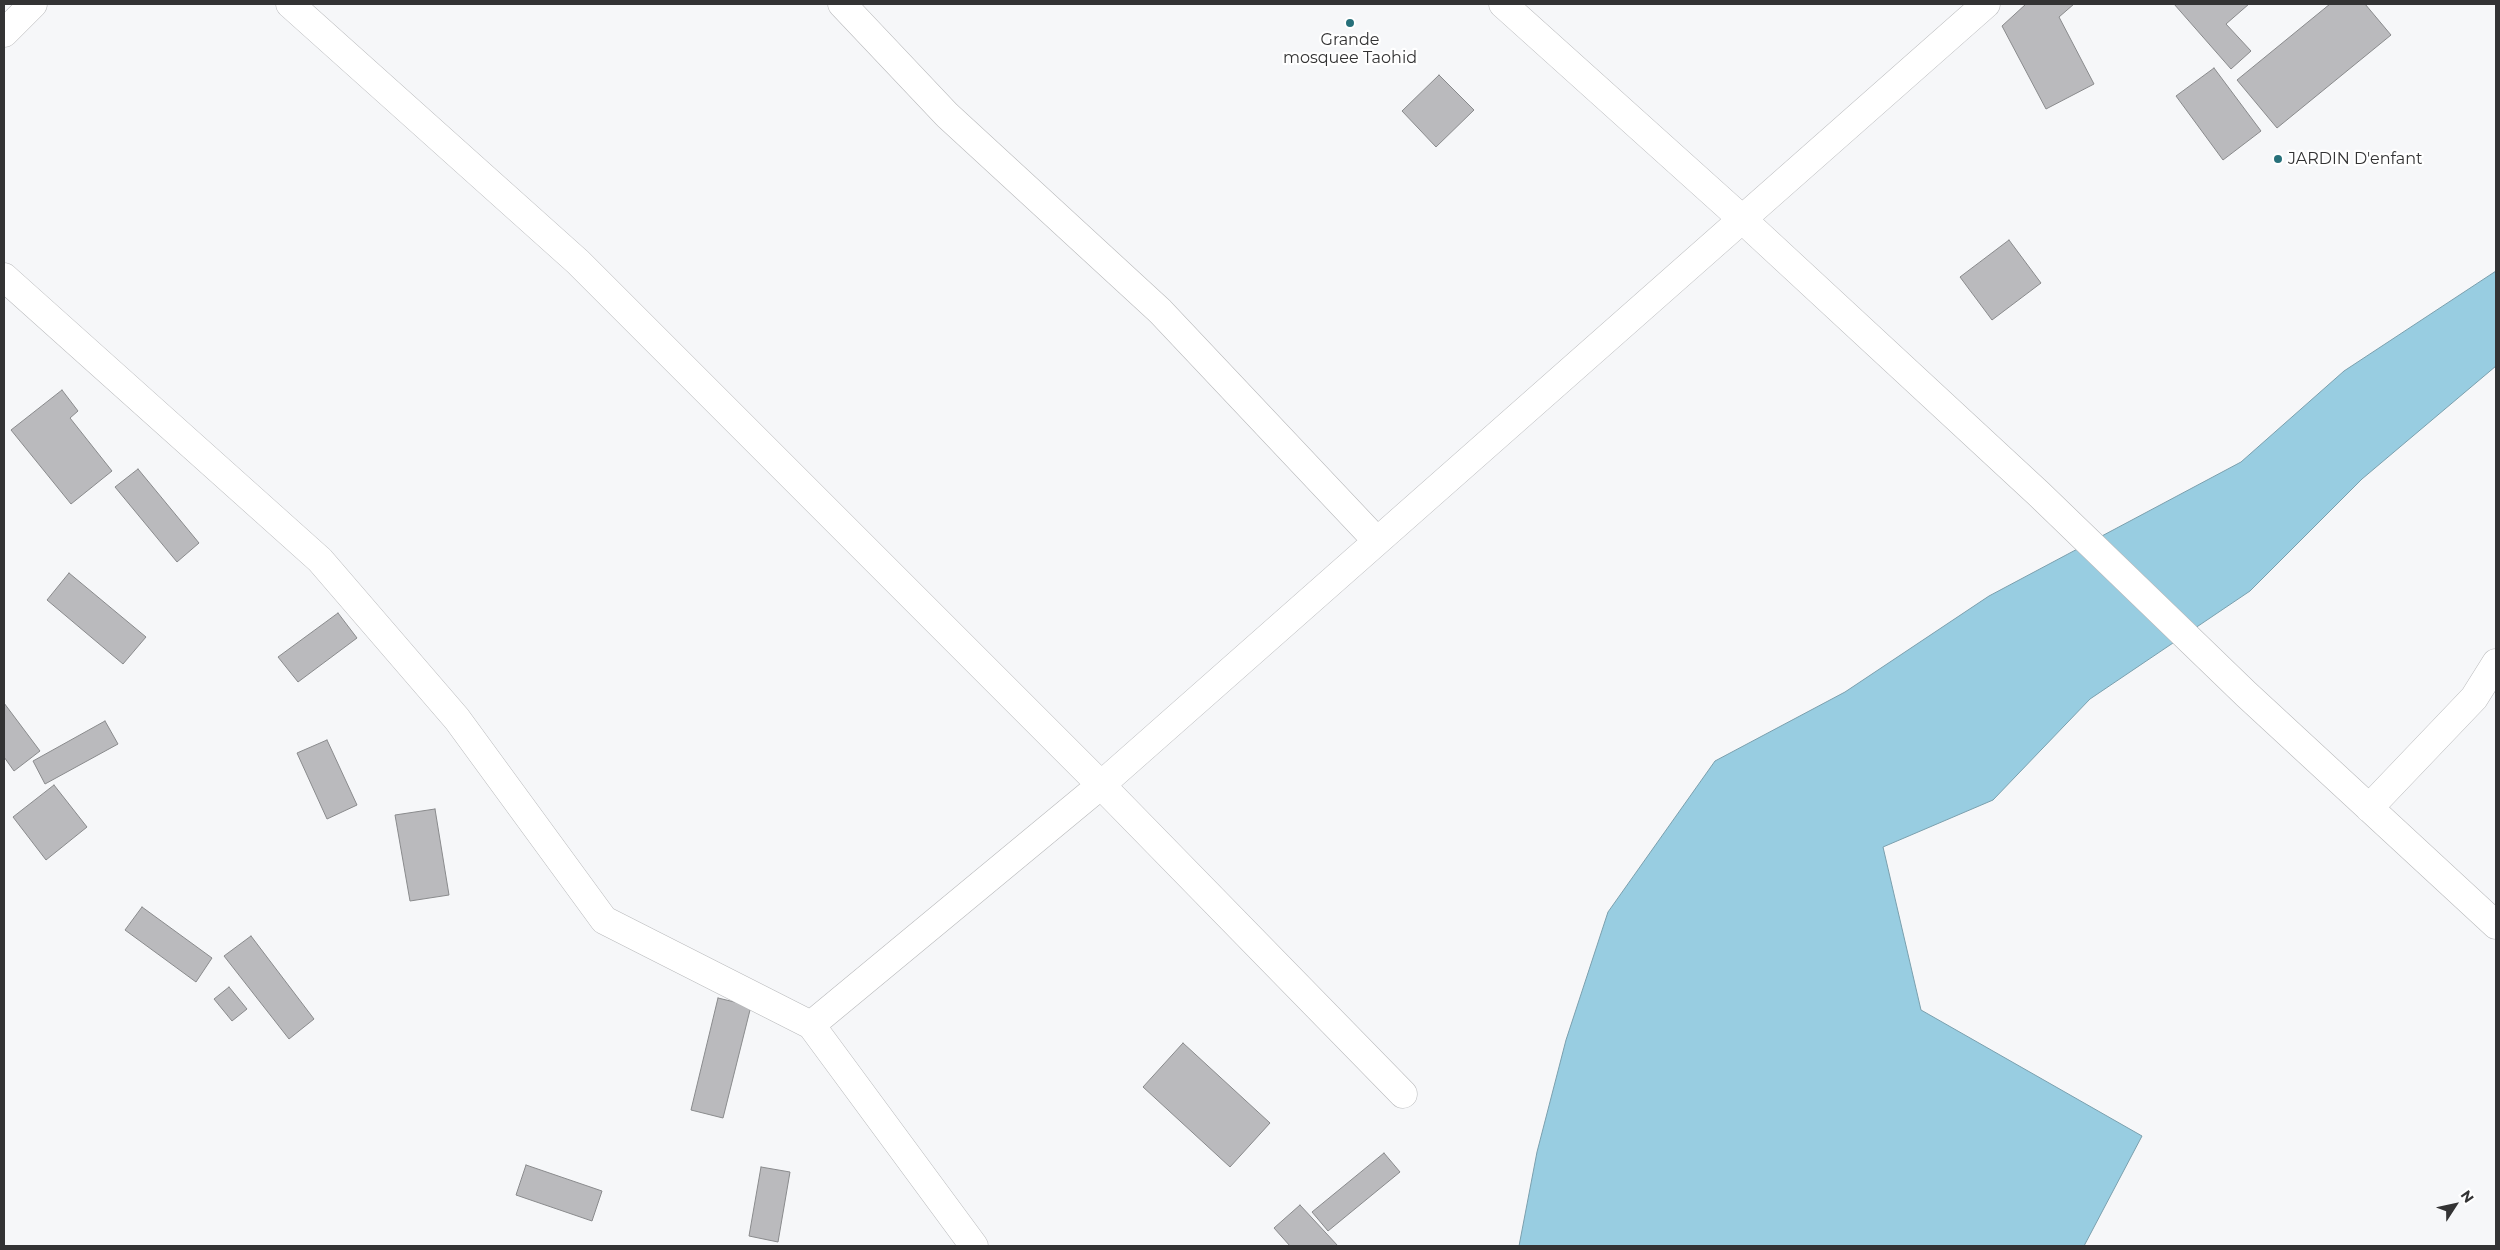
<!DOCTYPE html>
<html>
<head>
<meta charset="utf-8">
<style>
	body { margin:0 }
	#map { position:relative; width:2500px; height:1250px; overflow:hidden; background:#f6f7f9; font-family:Montserrat,sans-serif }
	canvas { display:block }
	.frame { position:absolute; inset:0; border:5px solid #333334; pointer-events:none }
	.north { position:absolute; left:2430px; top:1180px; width:50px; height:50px; -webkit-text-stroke:4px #fff; paint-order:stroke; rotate:55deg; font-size:14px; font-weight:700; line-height:20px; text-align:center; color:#333334 }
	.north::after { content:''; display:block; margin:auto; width:18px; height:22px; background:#333334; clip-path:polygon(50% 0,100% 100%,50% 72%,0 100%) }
</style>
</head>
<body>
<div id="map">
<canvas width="2500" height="1250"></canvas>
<div class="frame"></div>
<div class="north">N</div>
</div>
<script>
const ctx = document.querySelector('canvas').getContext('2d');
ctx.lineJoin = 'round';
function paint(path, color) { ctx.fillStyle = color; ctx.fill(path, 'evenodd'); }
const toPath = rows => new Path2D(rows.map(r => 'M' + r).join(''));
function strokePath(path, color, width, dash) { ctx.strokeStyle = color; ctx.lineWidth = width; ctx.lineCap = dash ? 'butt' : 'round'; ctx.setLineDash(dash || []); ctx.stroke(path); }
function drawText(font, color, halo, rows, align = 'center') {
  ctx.font = font + ' Montserrat,sans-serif'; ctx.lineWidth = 4.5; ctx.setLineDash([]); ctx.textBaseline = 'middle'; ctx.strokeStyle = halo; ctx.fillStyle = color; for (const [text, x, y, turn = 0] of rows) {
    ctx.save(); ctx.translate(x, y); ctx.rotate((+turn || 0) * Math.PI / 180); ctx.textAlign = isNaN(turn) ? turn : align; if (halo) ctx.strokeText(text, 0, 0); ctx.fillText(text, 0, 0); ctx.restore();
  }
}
const water = toPath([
	[2496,271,2496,366,2362,479,2250,591,2090,699,1993,800,1883,847,1921,1010,2142,1136,2084,1246,1519,1246,1537,1152,1566,1040,1608,912,1715,761,1845,692,1989,596,2241,462,2344,371,2496,271]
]);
const building = toPath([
	[2026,4,2074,4,2059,17,2094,84,2046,109,2002,26,2026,4],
	[2174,4,2249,4,2226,24,2251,51,2231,69,2174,4],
	[2330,4,2365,4,2391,35,2277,128,2237,80,2330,4],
	[2214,68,2261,131,2223,160,2176,96,2214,68],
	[1439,75,1474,110,1436,147,1402,111,1439,75],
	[2009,240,2041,283,1992,320,1960,277,2009,240],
	[62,390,78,411,70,418,112,471,71,504,11,430,62,390],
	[138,469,199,543,177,562,115,487,138,469],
	[69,573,146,637,123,664,47,600,69,573],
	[338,613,357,638,298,682,278,657,338,613],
	[4,703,40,751,14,771,4,757,4,703],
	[105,721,118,744,45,784,33,761,105,721],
	[327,740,357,805,327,819,297,753,327,740],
	[54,785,87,827,46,860,13,817,54,785],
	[435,809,449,895,410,901,395,815,435,809],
	[142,907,212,958,196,982,125,930,142,907],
	[251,936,314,1019,289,1039,224,956,251,936],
	[229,987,247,1009,232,1021,214,999,229,987],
	[718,998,751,1006,723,1118,691,1110,718,998],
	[1183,1043,1270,1123,1230,1167,1143,1087,1183,1043],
	[1384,1153,1400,1172,1328,1231,1312,1212,1384,1153],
	[526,1165,602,1191,592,1221,516,1195,526,1165],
	[761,1167,790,1172,778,1242,749,1236,761,1167],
	[1300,1205,1338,1246,1290,1246,1274,1228,1300,1205]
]);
const minor = toPath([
	[290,4,578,262,1101,785,1403,1094],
	[842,4,947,115,1160,311,1377,541],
	[1503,4,1742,219,2039,494,2246,694,2496,925],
	[4,33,33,4],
	[4,277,320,560,457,719,604,920,811,1025,974,1246],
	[2369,808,2474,698,2496,663],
	[811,1025,1101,785,1986,4]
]);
const markers = [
	[1350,23,5,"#27707a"],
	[2278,159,5,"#27707a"]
];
const poiNames = [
	["Grande",1350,40],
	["mosquee Taohid",1350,58],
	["JARDIN D'enfant",2288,159,"left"]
];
paint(water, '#98cde1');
strokePath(water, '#7a9fad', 1);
paint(building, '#bababd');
strokePath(building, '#898a8c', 1);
strokePath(minor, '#b8b9bb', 29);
strokePath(minor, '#fff', 28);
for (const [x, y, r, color] of markers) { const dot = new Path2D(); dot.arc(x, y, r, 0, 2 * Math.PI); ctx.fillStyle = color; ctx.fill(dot); strokePath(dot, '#fff', 2); }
drawText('16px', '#333334', '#fff', poiNames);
</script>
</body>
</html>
